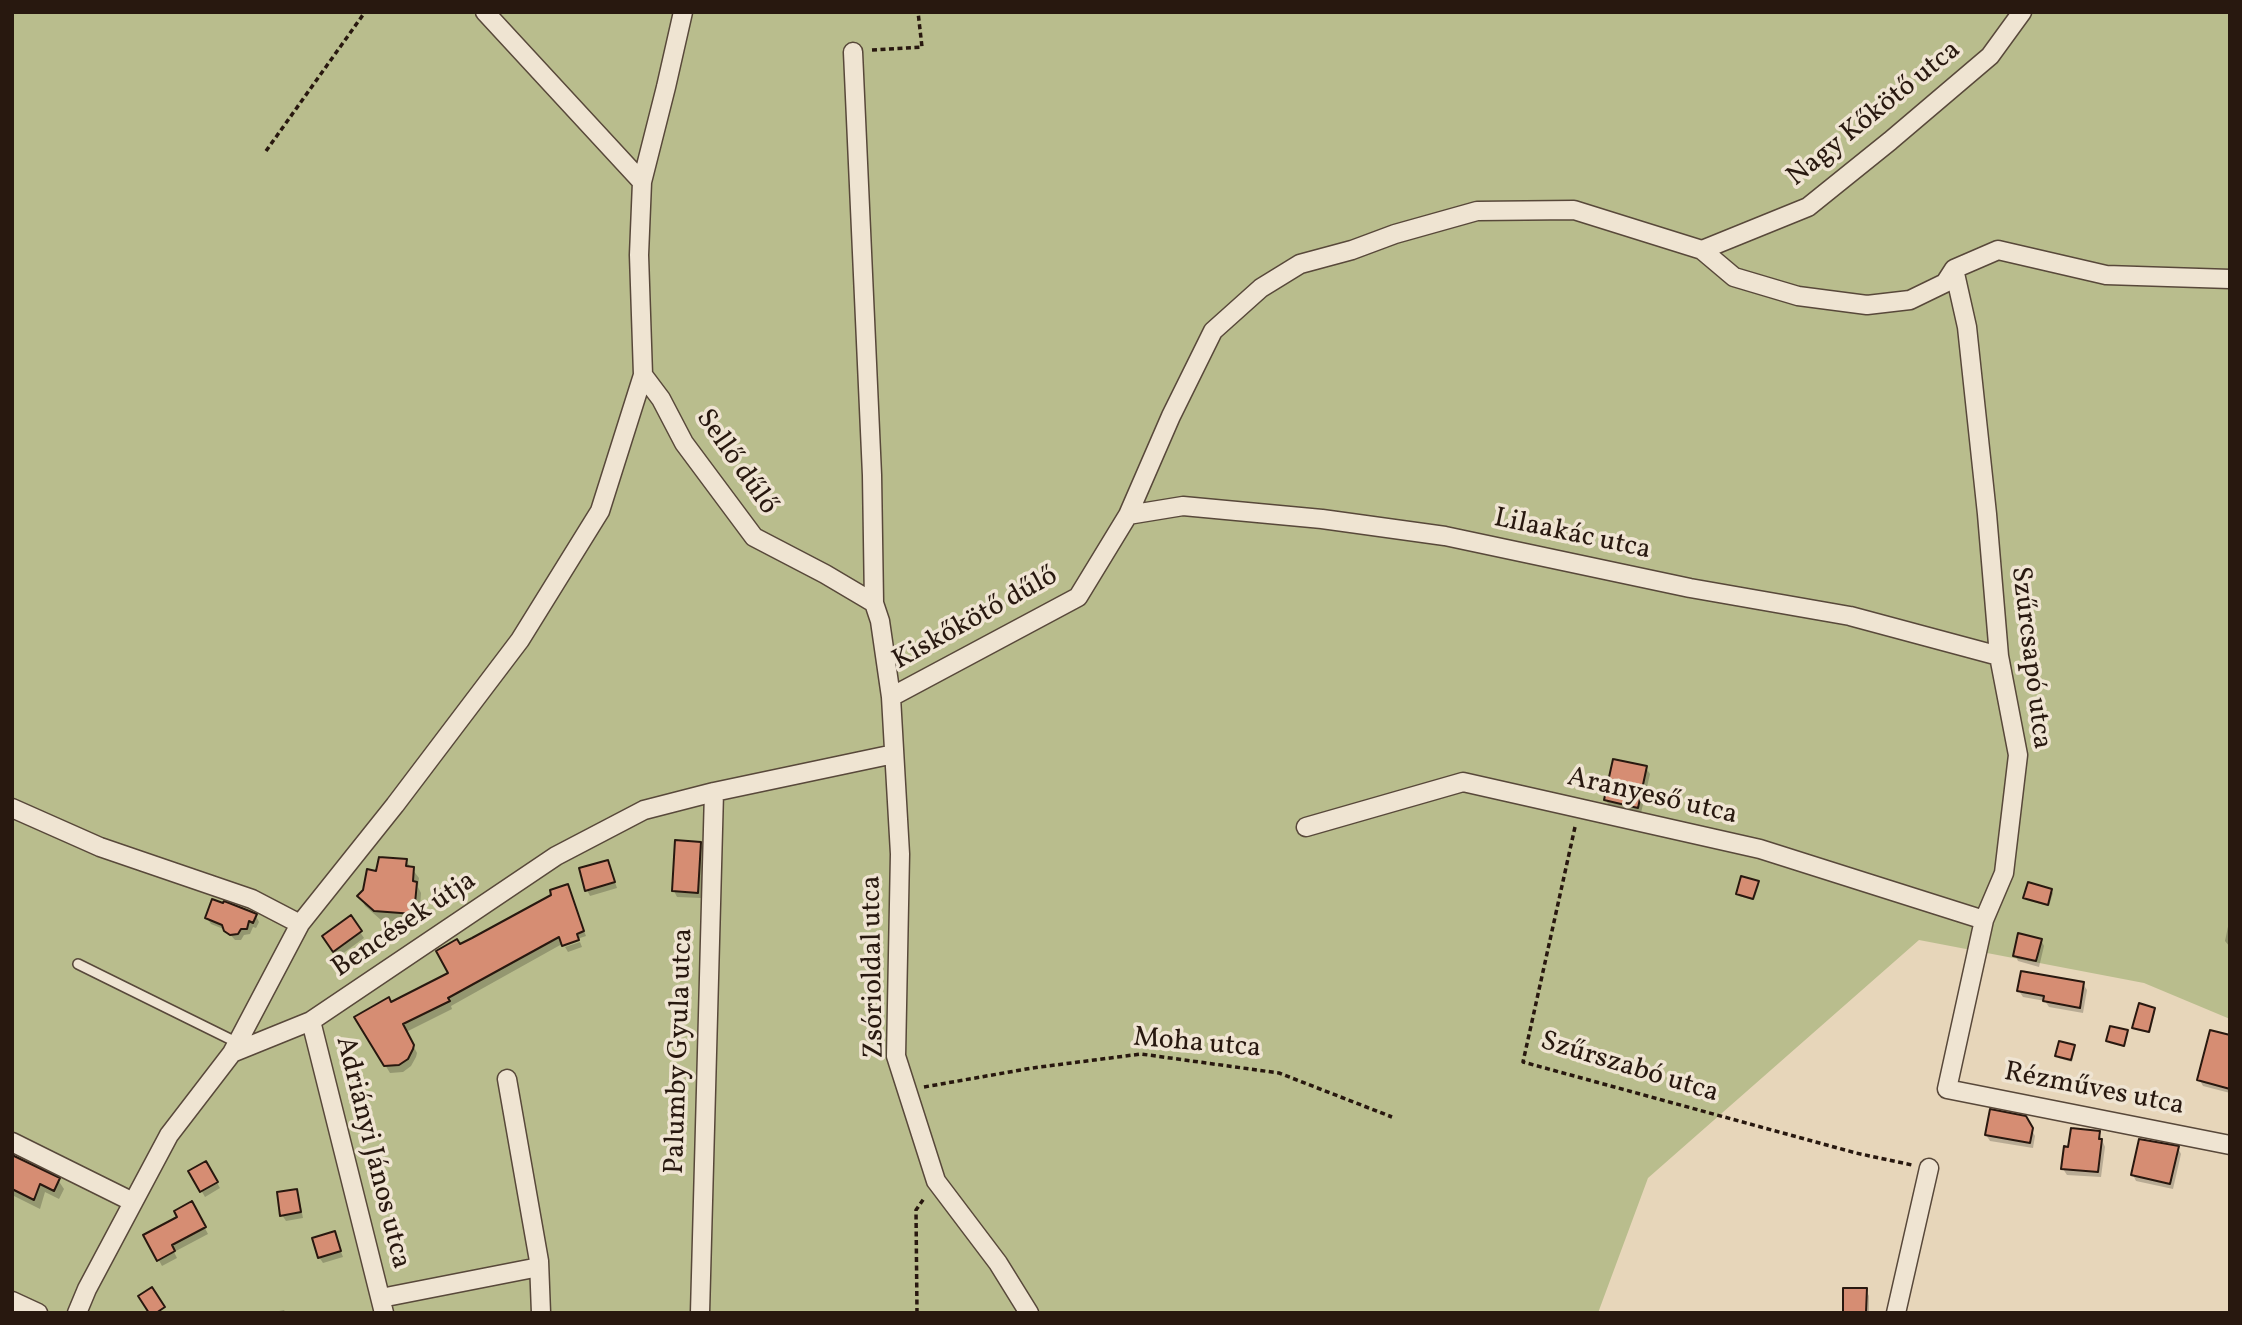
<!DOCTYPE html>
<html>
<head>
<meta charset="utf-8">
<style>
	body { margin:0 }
	#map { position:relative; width:2242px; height:1325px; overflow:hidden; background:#e7d6ba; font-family:Vollkorn,serif }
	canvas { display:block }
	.frame { position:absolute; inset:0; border:14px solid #28180f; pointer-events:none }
</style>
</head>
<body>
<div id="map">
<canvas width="2242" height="1325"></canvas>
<div class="frame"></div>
</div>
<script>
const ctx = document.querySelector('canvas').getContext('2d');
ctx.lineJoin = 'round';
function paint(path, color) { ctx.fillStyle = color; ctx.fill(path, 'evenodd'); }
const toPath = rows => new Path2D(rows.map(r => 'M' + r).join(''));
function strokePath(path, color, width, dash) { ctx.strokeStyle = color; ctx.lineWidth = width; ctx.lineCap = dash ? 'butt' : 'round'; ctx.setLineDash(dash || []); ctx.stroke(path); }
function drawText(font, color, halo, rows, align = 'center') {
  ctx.font = font + ' Vollkorn,serif'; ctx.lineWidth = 7; ctx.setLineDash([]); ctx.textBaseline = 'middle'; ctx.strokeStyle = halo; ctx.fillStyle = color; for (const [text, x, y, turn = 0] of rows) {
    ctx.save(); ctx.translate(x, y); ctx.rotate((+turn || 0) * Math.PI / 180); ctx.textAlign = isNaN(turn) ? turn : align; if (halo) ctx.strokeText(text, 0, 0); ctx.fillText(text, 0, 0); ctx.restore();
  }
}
const green = toPath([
	[12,12,2230,12,2230,1019,2144,983,1919,940,1648,1178,1598,1313,12,1313]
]);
const shadow = toPath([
	[1646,768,1650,774,1641,813,1609,806,1606,800],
	[700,844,704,850,701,898,677,897,674,891],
	[406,861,419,878,418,887,421,893,419,923,381,920,365,906,360,896],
	[608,862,617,888,590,896,587,890],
	[1758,883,1759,885,1754,900,1739,896,1738,893],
	[568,886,586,936,562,944,451,1006,452,1009,406,1032,417,1053,416,1057,411,1066,403,1072,390,1073,357,1018,391,1004,451,974,460,947],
	[2051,891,2053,893,2049,906,2026,900,2025,897],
	[256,916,259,922,256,928,253,927,250,934,244,935,241,940,235,940,226,930,211,924,207,918],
	[350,917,364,938,338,957,328,943],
	[2230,917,2230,947,2225,941],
	[2041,940,2044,946,2039,967,2018,961,2015,955],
	[580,942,582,947,568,952,565,947],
	[2083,984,2087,990,2083,1013,2049,1007,2045,1001,2023,997,2019,991],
	[2154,1009,2155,1012,2150,1033,2136,1030,2134,1027],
	[2127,1031,2128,1034,2125,1047,2109,1043,2108,1041],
	[2230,1037,2230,1093,2203,1086,2199,1079],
	[2074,1046,2075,1049,2072,1062,2058,1058,2057,1056],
	[2025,1118,2035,1136,2033,1148,1990,1141,1986,1135],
	[2099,1133,2105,1147,2101,1177,2067,1175,2063,1169],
	[2178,1148,2181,1154,2173,1189,2136,1181,2133,1175],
	[12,1156,58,1180,64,1189,59,1199,45,1192,40,1209,12,1195],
	[206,1163,220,1188,205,1197,190,1171],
	[296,1191,299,1197,303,1218,286,1221,282,1215],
	[192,1204,208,1234,174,1252,177,1258,162,1266,146,1236,180,1217],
	[334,1234,343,1257,323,1263,319,1257],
	[1866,1290,1869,1296,1869,1313,1845,1313],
	[284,1310,286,1313,269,1313]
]);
const building = toPath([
	[1613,759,1647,766,1638,808,1604,800,1613,759],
	[675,840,701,842,698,893,672,891,675,840],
	[379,857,407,859,406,866,414,867,413,881,417,882,414,914,374,911,357,896,363,890,367,869,376,871,379,857],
	[608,860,615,882,585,891,579,868,608,860],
	[1741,876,1759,881,1753,899,1736,894,1741,876],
	[2028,882,2052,889,2048,905,2023,898,2028,882],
	[568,884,584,931,577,934,579,940,562,946,559,937,448,998,450,1001,403,1024,414,1045,413,1049,408,1059,399,1065,384,1066,354,1017,389,997,391,1002,448,973,436,951,457,939,460,944,472,938,551,895,550,890,568,884],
	[212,899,223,903,224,901,257,914,253,923,249,921,247,929,241,929,238,934,230,935,224,931,222,925,205,918,212,899],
	[351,915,362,931,333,952,322,936,351,915],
	[2018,933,2042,939,2036,961,2013,956,2018,933],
	[2021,971,2084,982,2080,1008,2043,1001,2044,996,2017,991,2021,971],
	[2139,1003,2155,1008,2149,1032,2132,1028,2139,1003],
	[2110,1026,2128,1030,2124,1046,2106,1041,2110,1026],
	[2210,1030,2230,1035,2230,1089,2197,1080,2210,1030],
	[2059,1041,2075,1045,2071,1060,2055,1056,2059,1041],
	[1990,1109,2026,1116,2033,1128,2030,1143,1985,1135,1990,1109],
	[2071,1128,2100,1131,2099,1139,2102,1139,2098,1172,2061,1169,2064,1146,2068,1147,2071,1128],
	[2139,1139,2179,1146,2170,1184,2131,1175,2139,1139],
	[12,1155,60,1178,54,1191,40,1184,34,1200,12,1189,12,1155],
	[206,1161,218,1182,200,1192,188,1171,206,1161],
	[297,1189,301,1212,280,1216,277,1192,297,1189],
	[192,1201,206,1227,172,1245,175,1251,157,1261,143,1235,177,1217,174,1211,192,1201],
	[335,1231,341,1251,318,1258,312,1238,335,1231],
	[152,1287,165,1307,156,1313,149,1313,138,1296,152,1287],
	[1843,1288,1867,1288,1866,1313,1843,1313,1843,1288]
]);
const path = toPath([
	[872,50,922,47,918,12],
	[266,151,365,12],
	[1575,827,1523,1062,1856,1153,1912,1165],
	[924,1087,1032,1068,1141,1054,1279,1073,1392,1117],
	[917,1313,916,1210,925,1197]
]);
const service = toPath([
	[78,964,238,1043]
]);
const minor = toPath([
	[485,12,642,182],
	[853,52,872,475,874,603,880,621,891,697,900,854,896,1056,936,1181,998,1263,1029,1313],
	[1702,250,1808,207,1890,141,1990,56,2022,12],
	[1954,269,1967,327,1987,514,1999,656,2018,755,2004,873,1984,920,1947,1089,2230,1145],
	[643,375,661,399,684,443,754,537,825,574,874,603],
	[1128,515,1183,506,1322,519,1445,536,1690,588,1850,616,1999,656],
	[891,697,1078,597,1128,515,1171,416,1213,331,1261,288,1300,264,1352,250,1395,234,1477,211,1574,210,1702,250,1734,277,1798,296,1867,305,1910,300,1945,283,1954,269,1998,250,2106,275,2230,279],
	[12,808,100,847,252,899,300,924],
	[1306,827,1463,782,1760,849,1984,920],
	[311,1021,384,1313],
	[232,1053,300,924,395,805,520,640,600,511,643,375,639,255,642,182,666,87,683,12],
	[507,1079,539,1261,541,1313],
	[12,1142,133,1202],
	[381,1298,539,1267],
	[12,1301,38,1313],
	[77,1313,87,1289,169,1135,232,1053,311,1021,556,856,644,810,714,792,894,754],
	[700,1313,714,792],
	[1896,1313,1929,1168]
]);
const streetNames = [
	["Nagy Kőkötő utca",1875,115,-39],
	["Sellő dűlő",735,463,55],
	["Lilaakác utca",1572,536,12],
	["Kiskőkötő dűlő",976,620,-29],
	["Szűrcsapó utca",2029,658,83],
	["Aranyeső utca",1652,798,13],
	["Bencések útja",405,926,-34],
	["Zsórioldal utca",875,967,-91],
	["Moha utca",1197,1045,5],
	["Palumby Gyula utca",681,1051,-88],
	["Szűrszabó utca",1629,1069,17],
	["Rézműves utca",2094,1091,11],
	["Adriányi János utca",371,1153,76]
];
paint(green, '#b9bd8d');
paint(shadow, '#0003');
paint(building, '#d68d73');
strokePath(building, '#28180f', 2);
strokePath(service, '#58483a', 12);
strokePath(minor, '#58483a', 21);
strokePath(path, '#28180f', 3.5, [5, 3.5]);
strokePath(service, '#efe4d2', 9);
strokePath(minor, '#efe4d2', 18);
drawText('28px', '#28180f', '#efe4d2', streetNames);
</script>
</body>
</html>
